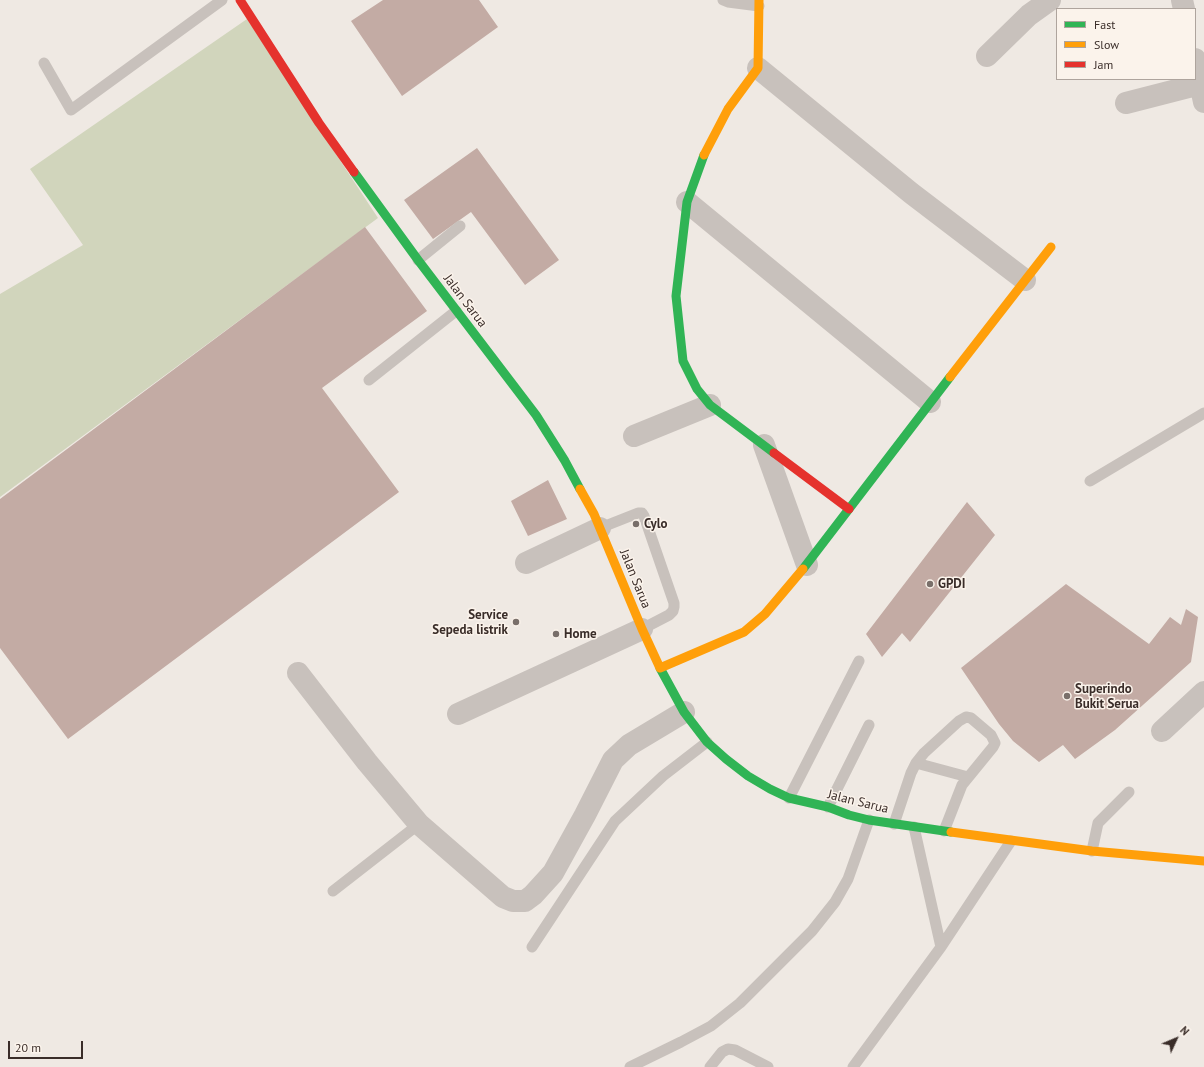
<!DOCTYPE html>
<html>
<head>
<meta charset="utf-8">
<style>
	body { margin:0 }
	#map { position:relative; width:1204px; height:1067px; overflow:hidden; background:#efe9e3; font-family:"PT Sans",sans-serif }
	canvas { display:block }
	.legend { position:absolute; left:1056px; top:8px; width:140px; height:72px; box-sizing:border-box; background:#fbf3eb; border:1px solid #aea49d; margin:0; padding:5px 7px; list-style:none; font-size:12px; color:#3a2d29 }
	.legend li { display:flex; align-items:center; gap:8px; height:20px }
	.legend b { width:20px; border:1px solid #aea49d }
	.north { position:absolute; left:1156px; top:1019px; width:40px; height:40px; -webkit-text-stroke:3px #fbf3eb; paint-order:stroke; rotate:46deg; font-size:11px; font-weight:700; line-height:16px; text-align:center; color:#3a2d29 }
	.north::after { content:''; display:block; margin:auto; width:14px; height:18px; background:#3a2d29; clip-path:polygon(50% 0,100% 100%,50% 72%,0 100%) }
	.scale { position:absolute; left:8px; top:1041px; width:75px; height:18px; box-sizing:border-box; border:2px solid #3a2d29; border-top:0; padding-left:5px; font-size:12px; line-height:14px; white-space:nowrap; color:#3a2d29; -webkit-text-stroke:3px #fbf3eb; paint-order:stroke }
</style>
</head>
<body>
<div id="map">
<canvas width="1204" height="1067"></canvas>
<ul class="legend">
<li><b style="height:5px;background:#30b455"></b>Fast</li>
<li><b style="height:5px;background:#ff9f0a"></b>Slow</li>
<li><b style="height:5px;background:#e5322d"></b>Jam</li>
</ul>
<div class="north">N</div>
<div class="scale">20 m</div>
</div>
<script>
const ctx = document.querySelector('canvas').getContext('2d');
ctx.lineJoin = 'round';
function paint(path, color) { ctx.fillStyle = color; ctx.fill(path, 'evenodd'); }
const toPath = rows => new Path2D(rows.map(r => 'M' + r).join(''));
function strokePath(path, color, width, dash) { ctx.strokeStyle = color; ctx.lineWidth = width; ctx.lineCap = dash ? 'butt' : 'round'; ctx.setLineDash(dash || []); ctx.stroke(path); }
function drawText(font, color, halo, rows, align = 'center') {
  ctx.font = font + ' "PT Sans",sans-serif'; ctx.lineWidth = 3; ctx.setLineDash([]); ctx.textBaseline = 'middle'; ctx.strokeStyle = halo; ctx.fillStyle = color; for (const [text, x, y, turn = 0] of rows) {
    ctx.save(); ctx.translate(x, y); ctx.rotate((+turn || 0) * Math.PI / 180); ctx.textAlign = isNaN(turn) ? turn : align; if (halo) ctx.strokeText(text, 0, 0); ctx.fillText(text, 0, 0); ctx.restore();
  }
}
const green = toPath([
	[247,19,378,218,0,497,0,294,83,245,30,169]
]);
const building = toPath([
	[383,0,479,0,498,27,402,96,351,21],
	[477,148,559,260,525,285,471,212,433,239,404,200],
	[365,227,427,311,322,388,399,492,68,739,0,648,0,499],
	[548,480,567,519,528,536,511,501],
	[967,502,995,535,910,642,902,633,882,657,866,634],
	[1066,584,1149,644,1170,617,1181,625,1186,609,1198,617,1191,662,1115,730,1075,759,1063,745,1039,762,1013,741,999,724,961,668]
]);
const lane = toPath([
	[723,0,728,2,759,6],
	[44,63,71,110,222,0],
	[418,260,460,226],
	[369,380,456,311],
	[1090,481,1204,413],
	[600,528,638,513,642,513,644,516,674,603,674,607,673,611,669,615,642,629],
	[916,763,968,777],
	[789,798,859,661],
	[828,807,869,725],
	[894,824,911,773,916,763,924,753,959,721,966,717,971,718,991,735,995,743,993,747,962,785,944,831],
	[914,827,941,947],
	[1092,851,1098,823,1129,792],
	[333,891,419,824],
	[532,947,615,821,663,776,707,742],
	[630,1067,681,1042,711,1026,740,1003,812,931,835,902,848,879,869,820],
	[710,1067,722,1052,728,1049,735,1050,768,1067],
	[853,1067,941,947,1011,841]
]);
const street = toPath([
	[1182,0,1184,9],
	[987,56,1029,15,1050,0],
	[1195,59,1204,102],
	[758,68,911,193,1025,280],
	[1126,103,1200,84],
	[687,202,930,402],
	[634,436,710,405],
	[764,445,807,565],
	[526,563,600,528],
	[298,673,367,762,419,824,503,897,513,901,525,901,533,895,553,873,585,815,613,760,629,745,684,712],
	[458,714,642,629],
	[1162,731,1204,692]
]);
const fast = toPath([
	[704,155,687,202,676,296,683,361,697,389,710,405,774,453],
	[354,172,418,260,536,415,565,461,580,489],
	[803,569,950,377],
	[660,668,684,712,707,742,726,759,748,776,770,789,789,798,828,807,849,815,869,820,951,832]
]);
const slow = toPath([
	[704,155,728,109,758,68,759,0],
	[950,377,1051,247],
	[580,489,594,514,642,629,660,668],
	[660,668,744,632,765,614,803,569],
	[951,832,1092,851,1204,861]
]);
const jam = toPath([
	[240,0,319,123,354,172],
	[774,453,849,509]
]);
const markers = [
	[636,524,4,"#796f6a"],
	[930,584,4,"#796f6a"],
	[516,622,4,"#796f6a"],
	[556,634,4,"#796f6a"],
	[1067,696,4,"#796f6a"]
];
const streetNames = [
	["Jalan Sarua",465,301,53],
	["Jalan Sarua",635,579,68],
	["Jalan Sarua",858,802,14]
];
const poiNames = [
	["Cylo",644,524],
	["GPDI",938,584],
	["Service",508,615,"right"],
	["Sepeda listrik",508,630,"right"],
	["Home",564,634],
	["Superindo",1075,689],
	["Bukit Serua",1075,704]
];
paint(green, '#d1d5bc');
paint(building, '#c3aba4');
strokePath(lane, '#c8c1bc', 11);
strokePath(street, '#c8c1bc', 22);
strokePath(fast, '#30b455', 9);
strokePath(slow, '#ff9f0a', 9);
strokePath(jam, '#e5322d', 9);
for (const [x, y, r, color] of markers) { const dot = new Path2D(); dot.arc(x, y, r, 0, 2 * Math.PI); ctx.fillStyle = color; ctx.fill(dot); strokePath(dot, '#fbf3eb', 1.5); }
drawText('13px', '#3a2d29', '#fbf3eb', streetNames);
drawText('bold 13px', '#3a2d29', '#fbf3eb', poiNames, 'left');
</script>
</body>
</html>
